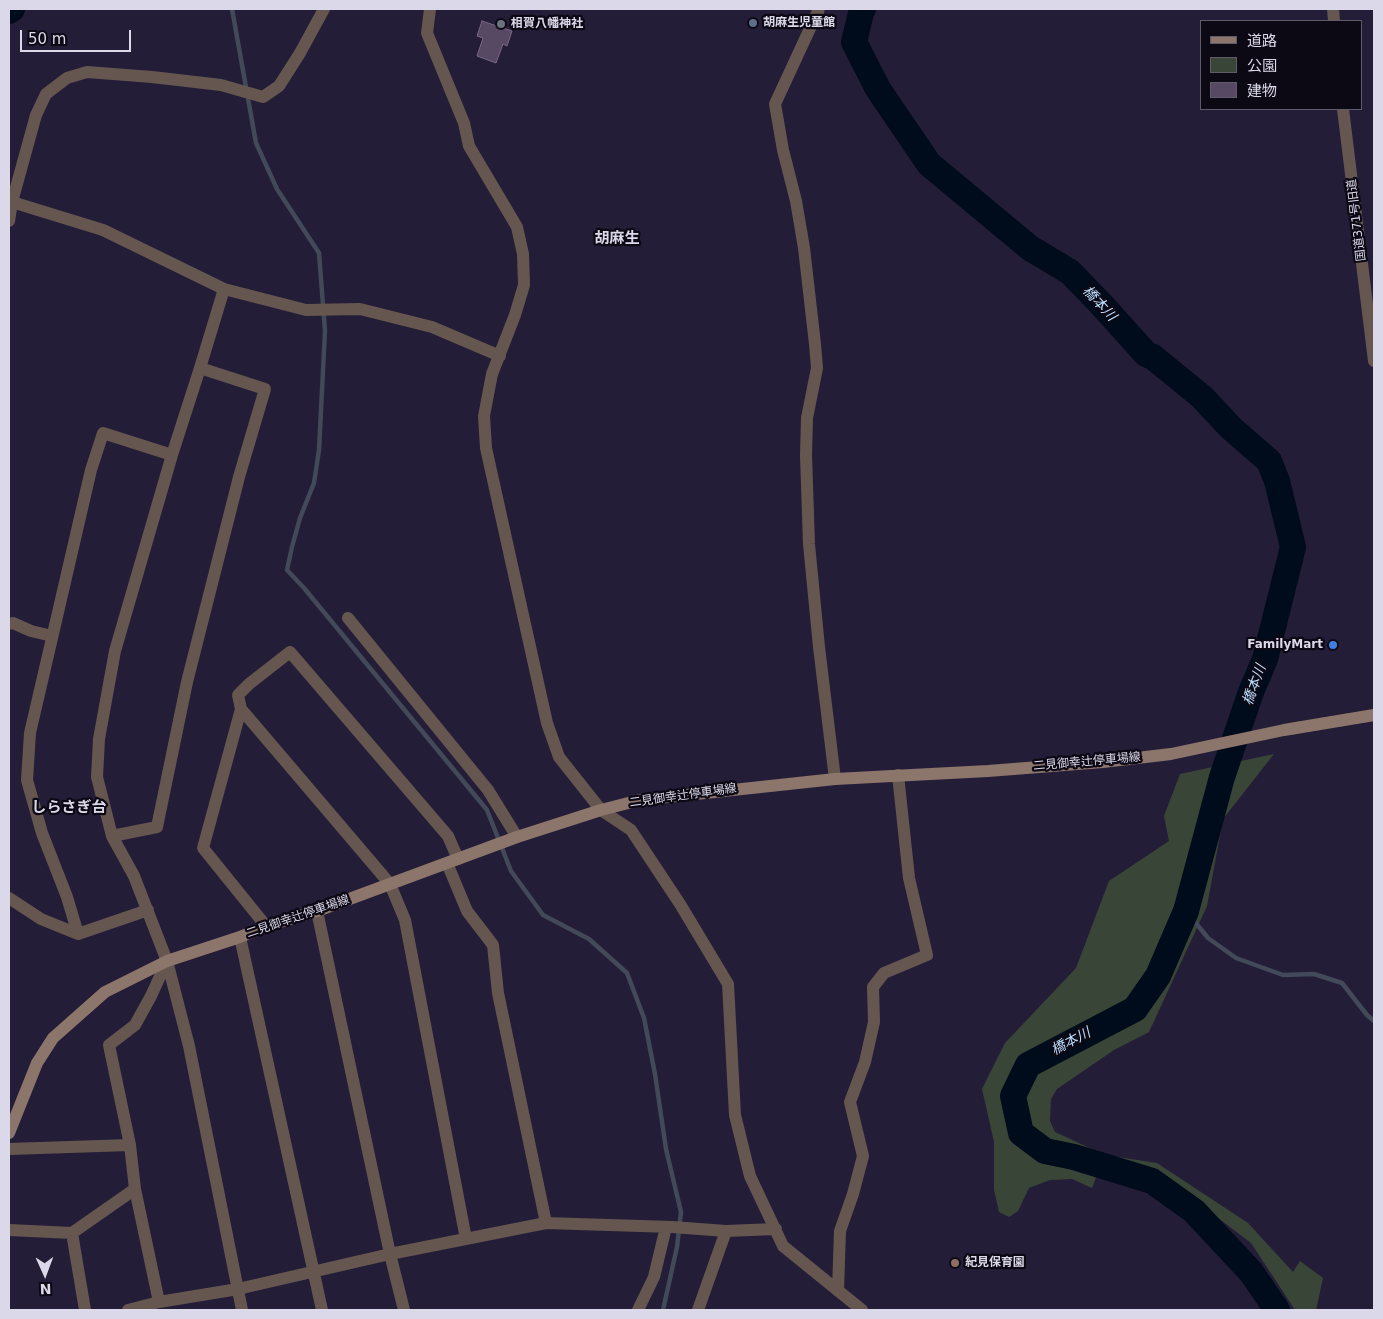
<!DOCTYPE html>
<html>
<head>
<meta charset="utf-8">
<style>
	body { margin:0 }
	#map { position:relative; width:1383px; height:1319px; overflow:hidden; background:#241d37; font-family:"DejaVu Sans","Noto Sans JP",sans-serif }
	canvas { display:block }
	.frame { position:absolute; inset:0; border:10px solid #dbd8e9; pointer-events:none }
	.legend { position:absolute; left:1200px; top:20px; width:162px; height:90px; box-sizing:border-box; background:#0c0915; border:1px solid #5f5c6a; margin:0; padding:6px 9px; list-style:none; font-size:15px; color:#dbd8e9 }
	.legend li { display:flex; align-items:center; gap:10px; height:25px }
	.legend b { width:25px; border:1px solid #5f5c6a }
	.north { position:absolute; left:20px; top:1249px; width:50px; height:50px; -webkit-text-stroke:4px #0c0915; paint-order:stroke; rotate:178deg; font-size:14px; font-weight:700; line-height:20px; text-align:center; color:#dbd8e9 }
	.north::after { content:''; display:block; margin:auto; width:18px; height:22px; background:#dbd8e9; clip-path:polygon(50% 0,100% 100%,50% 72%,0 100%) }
	.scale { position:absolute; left:20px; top:30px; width:111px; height:22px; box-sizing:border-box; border:2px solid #dbd8e9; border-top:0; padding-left:6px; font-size:15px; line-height:18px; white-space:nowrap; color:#dbd8e9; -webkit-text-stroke:4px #0c0915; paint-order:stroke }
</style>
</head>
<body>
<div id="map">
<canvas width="1383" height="1319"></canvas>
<div class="frame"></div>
<ul class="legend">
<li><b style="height:6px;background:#8c756a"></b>道路</li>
<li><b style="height:14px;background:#394637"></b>公園</li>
<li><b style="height:14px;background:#574864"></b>建物</li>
</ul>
<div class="north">N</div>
<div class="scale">50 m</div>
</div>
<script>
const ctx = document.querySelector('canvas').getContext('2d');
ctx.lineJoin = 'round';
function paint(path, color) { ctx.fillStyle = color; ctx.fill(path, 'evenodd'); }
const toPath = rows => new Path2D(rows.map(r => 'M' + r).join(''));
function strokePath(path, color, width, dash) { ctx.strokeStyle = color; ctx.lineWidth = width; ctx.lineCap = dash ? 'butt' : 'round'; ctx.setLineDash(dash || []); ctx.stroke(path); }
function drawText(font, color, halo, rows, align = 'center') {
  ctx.font = font + ' "DejaVu Sans","Noto Sans JP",sans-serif'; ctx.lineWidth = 4.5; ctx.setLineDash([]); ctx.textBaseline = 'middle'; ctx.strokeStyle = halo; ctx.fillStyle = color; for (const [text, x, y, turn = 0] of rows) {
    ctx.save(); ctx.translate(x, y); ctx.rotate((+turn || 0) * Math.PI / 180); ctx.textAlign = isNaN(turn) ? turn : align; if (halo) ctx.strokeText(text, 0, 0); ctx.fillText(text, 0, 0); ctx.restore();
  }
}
const green = toPath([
	[1274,754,1223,819,1207,906,1149,1032,1114,1050,1057,1089,1051,1099,1050,1121,1055,1132,1105,1155,1157,1163,1248,1223,1293,1272,1300,1261,1323,1278,1316,1310,1295,1310,1251,1243,1176,1186,1103,1160,1092,1188,1072,1179,1050,1180,1029,1188,1018,1211,1009,1217,999,1212,994,1190,994,1142,982,1089,1005,1043,1076,968,1109,881,1169,841,1164,816,1180,774]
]);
const stream = toPath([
	[232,9,256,143,277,189,319,253,325,331,319,450,314,483,300,518,292,547,287,570,304,588,487,810,511,871,543,915,589,939,627,973,644,1018,655,1074,666,1149,681,1212,677,1247,663,1310],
	[1186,911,1208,938,1236,958,1283,975,1314,974,1342,983,1367,1015,1374,1021]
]);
const river = toPath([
	[863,9,861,13,854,42,878,89,929,164,1030,248,1070,272,1101,304,1146,354,1153,357,1202,397,1231,428,1269,461,1277,481,1293,547,1265,659,1251,692,1222,777,1186,911,1158,976,1135,1009,1028,1065,1013,1096,1021,1133,1045,1151,1074,1157,1152,1181,1194,1211,1251,1272,1277,1310],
	[9,11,12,9]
]);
const building = toPath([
	[482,21,512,31,507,46,503,44,496,63,477,56,483,38,477,36,482,21]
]);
const minor = toPath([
	[430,9,427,33,464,123,469,146,517,227,523,254,524,285,515,315,492,374,484,416,486,448,547,723,559,757,601,810,631,830,680,904,728,984,735,1115,750,1176,783,1246,862,1310],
	[819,9,775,104,783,150,796,201,804,248,815,344,817,368,807,418,806,455,809,544,819,647,835,779],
	[12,202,103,230,224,289,306,310,360,309,432,327,500,356],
	[9,221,12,202,36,115,46,94,67,78,87,72,152,77,221,85,263,97,279,86,300,53,324,9],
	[224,289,200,368,172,455,115,651,99,739,97,777,112,836,134,876,167,961,189,1046,242,1310],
	[348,618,488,790,517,837],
	[9,624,13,623,31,631,52,636],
	[241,709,238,695,249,684,290,652,448,836,458,859],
	[112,836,157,827,187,682,239,477,265,389,200,368],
	[447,863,467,911,493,945,498,993,546,1223],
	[9,898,41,919,78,934,148,910],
	[317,911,390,1254,404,1310],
	[266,926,203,848,241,709,390,884,405,920,466,1239],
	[78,934,67,897,42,833,27,780,30,733,91,470,103,433,172,455],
	[240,937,322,1310],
	[9,1149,130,1145],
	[9,1230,72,1233,135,1189],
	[72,1233,85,1310],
	[838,1291,840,1231,853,1194,863,1156,850,1102,865,1062,874,1022,873,987,884,973,927,955,909,878,898,775],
	[159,1302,135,1189,130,1145,109,1045,135,1025,151,996,167,961],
	[128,1310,159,1302,238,1289,390,1254,546,1223,672,1227,726,1231,776,1229],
	[638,1310,654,1277,666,1227],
	[698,1310,726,1231]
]);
const tertiary = toPath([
	[1333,9,1334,21],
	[1343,109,1374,361]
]);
const secondary = toPath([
	[9,1133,37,1063,53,1038,105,992,167,961,240,937,266,926,317,911,517,837,601,810,640,800,835,779,988,771,1103,762,1171,754,1284,730,1374,715]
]);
const markers = [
	[753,23,5,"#5c6f8a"],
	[501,24,5,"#6b7280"],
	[1333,645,5,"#3f7fe0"],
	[955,1263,5,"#8d6e63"]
];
const poiNames = [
	["胡麻生児童館",763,23],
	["相賀八幡神社",511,24],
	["FamilyMart",1323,645,"right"],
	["紀見保育園",965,1263]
];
const streetNames = [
	["国道371号旧道",1357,220,-97],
	["二見御幸辻停車場線",1087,762,-5],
	["二見御幸辻停車場線",683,796,-8],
	["二見御幸辻停車場線",298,917,-19]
];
const waterNames = [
	["橋本川",1099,304,47],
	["橋本川",1255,685,-70],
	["橋本川",1071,1042,-28]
];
const quarterNames = [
	["胡麻生",617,239],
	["しらさぎ台",69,808]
];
paint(green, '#394637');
strokePath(stream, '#424959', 4.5);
strokePath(river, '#000c1b', 26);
paint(building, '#574864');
strokePath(building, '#786886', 1);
strokePath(minor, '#655750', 12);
strokePath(tertiary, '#655750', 12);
strokePath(secondary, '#8c756a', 12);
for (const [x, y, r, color] of markers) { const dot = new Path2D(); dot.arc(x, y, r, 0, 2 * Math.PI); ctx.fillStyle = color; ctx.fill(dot); strokePath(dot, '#0c0915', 2); }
drawText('bold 12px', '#dbd8e9', '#0c0915', poiNames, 'left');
drawText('12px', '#dbd8e9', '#0c0915', streetNames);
drawText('italic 14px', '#bddefe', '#0c0915', waterNames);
drawText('bold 15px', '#dbd8e9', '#0c0915', quarterNames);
</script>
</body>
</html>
